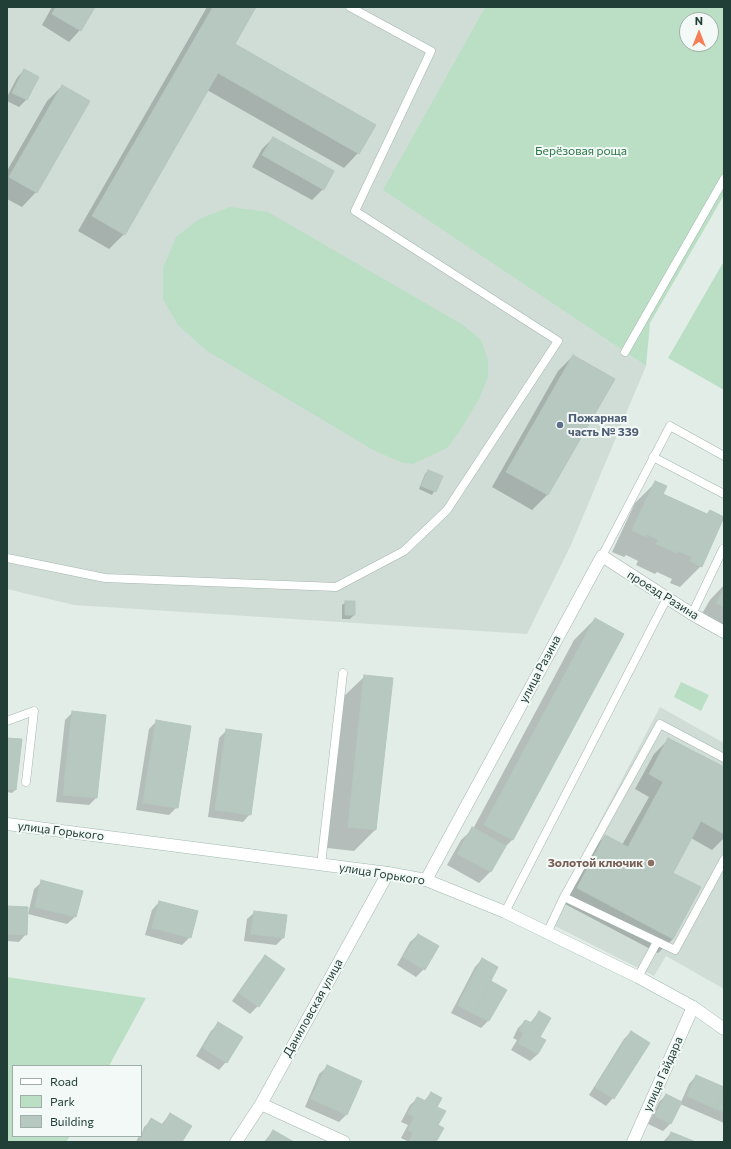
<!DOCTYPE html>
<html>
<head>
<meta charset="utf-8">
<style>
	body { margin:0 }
	#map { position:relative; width:731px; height:1149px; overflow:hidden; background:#e2ede8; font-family:Commissioner,sans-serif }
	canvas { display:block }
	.frame { position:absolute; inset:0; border:8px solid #213e37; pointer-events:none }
	.legend { position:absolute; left:12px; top:1065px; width:130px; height:72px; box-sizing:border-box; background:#f3f9f6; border:1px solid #9faeaa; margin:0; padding:5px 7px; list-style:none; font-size:12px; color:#213e37 }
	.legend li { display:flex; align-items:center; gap:8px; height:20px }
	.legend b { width:20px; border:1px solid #9faeaa }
	.north { position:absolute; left:679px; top:12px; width:40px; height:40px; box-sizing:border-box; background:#f3f9f6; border:1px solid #9faeaa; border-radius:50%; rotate:0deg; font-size:11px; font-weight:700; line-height:16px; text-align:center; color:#213e37 }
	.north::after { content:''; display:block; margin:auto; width:14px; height:18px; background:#f67e57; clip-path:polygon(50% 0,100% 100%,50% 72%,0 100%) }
</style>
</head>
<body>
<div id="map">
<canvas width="731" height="1149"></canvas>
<div class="frame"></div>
<ul class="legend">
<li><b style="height:5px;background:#fff"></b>Road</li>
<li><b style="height:11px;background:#badfc4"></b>Park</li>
<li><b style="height:11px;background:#b7c8c1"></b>Building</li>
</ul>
<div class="north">N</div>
</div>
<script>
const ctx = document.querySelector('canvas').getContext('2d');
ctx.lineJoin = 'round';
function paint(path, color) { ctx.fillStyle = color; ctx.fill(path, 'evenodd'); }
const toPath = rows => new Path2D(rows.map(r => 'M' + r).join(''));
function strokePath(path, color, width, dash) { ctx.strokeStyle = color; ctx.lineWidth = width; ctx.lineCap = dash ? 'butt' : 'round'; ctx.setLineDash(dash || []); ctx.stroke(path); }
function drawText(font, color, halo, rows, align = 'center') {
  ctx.font = font + ' Commissioner,sans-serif'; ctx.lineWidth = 4; ctx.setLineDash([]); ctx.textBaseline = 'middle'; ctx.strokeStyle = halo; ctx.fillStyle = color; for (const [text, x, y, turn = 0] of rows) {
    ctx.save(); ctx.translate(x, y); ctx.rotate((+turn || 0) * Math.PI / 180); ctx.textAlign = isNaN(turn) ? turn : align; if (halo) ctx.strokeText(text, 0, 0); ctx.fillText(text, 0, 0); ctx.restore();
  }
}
const built = toPath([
	[7,7,485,7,384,190,646,366,571,545,527,634,74,605,7,589],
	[660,707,724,743,724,989,666,956,654,976,547,922]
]);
const green = toPath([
	[485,7,724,7,724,195,650,323,646,366,383,190],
	[687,20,711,20,711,44,687,44],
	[230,207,268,212,463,325,481,340,488,360,488,377,479,399,459,432,447,448,413,464,403,463,375,451,207,351,178,325,163,299,163,268,176,237,199,219],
	[724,261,724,390,668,358],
	[681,682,709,695,701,711,674,697],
	[7,977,146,998,109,1066,13,1066,13,1136,70,1136,66,1142,7,1142]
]);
const shadow = toPath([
	[52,7,94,7,80,30,69,42,42,25],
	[207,7,255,7,233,44,358,153,344,168,207,90,124,234,109,249,78,231],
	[24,70,26,100,19,107,7,101,7,97,17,78],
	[62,86,36,192,22,207,7,199,7,171,47,101],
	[273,138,323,189,312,200,252,167,262,149],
	[573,356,613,379,547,495,532,510,492,487,558,371],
	[429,471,442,477,432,495,419,489,425,474],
	[656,482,662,494,706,515,710,511,724,518,701,566,680,587,670,583,672,579,657,572,655,574,636,565,638,561,626,555,624,557,612,552,635,503],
	[724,585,724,639,696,624,710,600],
	[346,602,354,602,354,615,350,619,342,619,342,605],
	[595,619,623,634,512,840,502,850,490,872,479,883,447,865,461,840,473,829,574,640],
	[365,676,392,679,375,830,354,851,327,848,343,697],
	[73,712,96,798,89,805,56,802,65,720],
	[157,721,177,807,169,815,136,810,149,729],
	[227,730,250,814,243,822,208,817,219,738],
	[7,739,16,789,12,793,7,792],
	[669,739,724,768,724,838,712,850,691,838,672,873,673,939,658,953,563,903,591,851,605,836,622,845,649,797,635,789,654,754],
	[42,882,75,917,67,924,28,914,34,889],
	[159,902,190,937,182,945,145,935,152,910],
	[7,907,26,934,19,942,7,941],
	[255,912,283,938,276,945,244,941,247,919],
	[418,935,438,947,424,969,416,977,397,965,410,942],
	[265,957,284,969,258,1006,250,1014,232,1001,258,964],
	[482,959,490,981,506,990,488,1021,481,1028,451,1013,475,967],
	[539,1012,538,1054,530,1061,511,1050,517,1040,513,1038,518,1028,525,1021,530,1023],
	[219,1023,226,1062,219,1070,196,1056,211,1031],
	[631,1032,613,1098,606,1106,589,1095,624,1039],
	[327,1067,361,1082,346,1115,339,1122,305,1107,319,1074],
	[696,1076,724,1088,724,1123,680,1104,670,1124,663,1131,648,1124,659,1102,666,1095,681,1102,689,1084],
	[431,1093,436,1107,437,1125,435,1142,406,1142,407,1141,401,1138,408,1125,401,1122,410,1105,418,1098,424,1101],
	[170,1114,181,1142,136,1142,139,1136,141,1136,144,1127,152,1120,161,1125],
	[273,1131,292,1142,264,1142],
	[671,1133,694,1142,663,1142]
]);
const building = toPath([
	[56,7,95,7,81,31,52,14,56,7],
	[213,7,256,7,235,44,376,125,359,154,218,73,125,235,92,216,213,7],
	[24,69,39,77,27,100,12,93,24,69],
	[62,85,90,101,37,193,9,177,62,85],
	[273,137,334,171,324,190,262,155,273,137],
	[573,355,615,379,548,495,506,472,573,355],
	[428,470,443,476,436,492,421,486,428,470],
	[655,481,667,486,663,494,707,514,710,510,724,517,702,567,690,561,692,557,678,551,677,553,656,544,658,540,647,534,646,537,632,530,655,481],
	[724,589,724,607,716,603,724,589],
	[345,601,355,601,355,615,345,615,345,601],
	[595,618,624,634,513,840,484,825,595,618],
	[364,675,393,678,376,830,348,827,364,675],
	[72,711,106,715,97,798,63,795,72,711],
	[156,720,191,726,178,808,143,803,156,720],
	[226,729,262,734,251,815,215,810,226,729],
	[7,738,22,739,16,790,7,789,7,738],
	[668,738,724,767,724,834,701,821,673,873,701,887,673,939,577,888,605,835,628,847,663,782,649,774,668,738],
	[472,827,506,846,491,872,457,854,472,827],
	[41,880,83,891,76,917,35,907,41,880],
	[159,901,198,911,191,938,152,928,159,901],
	[7,906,28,907,27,935,7,934,7,906],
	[254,911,287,915,284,938,251,934,254,911],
	[418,934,439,946,425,970,403,957,418,934],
	[265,955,285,969,272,988,252,974,265,955],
	[482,958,498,967,474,1014,458,1005,482,958],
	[252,974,272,988,259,1007,239,993,252,974],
	[491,981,507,990,489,1021,474,1014,491,981],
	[539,1011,551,1018,540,1037,546,1040,538,1054,518,1043,524,1033,519,1030,525,1020,532,1023,539,1011],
	[218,1022,243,1037,227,1063,203,1048,218,1022],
	[631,1031,650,1043,614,1099,595,1087,631,1031],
	[327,1065,362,1081,347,1115,311,1099,327,1065],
	[696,1075,724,1087,716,1109,687,1096,696,1075],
	[724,1089,724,1112,716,1109,724,1089],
	[431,1092,442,1098,437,1107,446,1111,438,1125,444,1128,436,1142,409,1142,413,1133,408,1130,414,1117,408,1114,417,1097,426,1101,431,1092],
	[666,1094,682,1102,671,1124,655,1116,666,1094],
	[170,1113,192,1126,182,1142,138,1142,151,1118,163,1125,170,1113],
	[273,1130,294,1142,266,1142,273,1130],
	[671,1132,696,1142,667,1142,671,1132]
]);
const lane = toPath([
	[625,352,724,179],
	[653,457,724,494],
	[602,556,670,426,724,456],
	[7,558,105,578,336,587,404,551,447,510,558,341,355,211,431,51,350,7],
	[692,614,723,549],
	[7,721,34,711,26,782],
	[724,758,660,724,564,897,675,950,724,860],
	[321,865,343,673],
	[505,912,667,598],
	[547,933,564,897],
	[638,977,657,942]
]);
const street = toPath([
	[426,880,602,556,692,614,724,632],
	[261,1104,344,1142],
	[236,1142,261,1104,388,873],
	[633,1142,693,1007]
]);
const secondary = toPath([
	[7,824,388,873,426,880,505,912,638,977,693,1007,724,1029]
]);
const markers = [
	[560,425,4,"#5c6f8a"],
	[651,863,4,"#8d6e63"]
];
const parkNames = [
	["Берёзовая роща",581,151]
];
const serviceNames = [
	["Пожарная",568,418],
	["часть № 339",568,432]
];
const streetNames = [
	["проезд Разина",663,595,32],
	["улица Разина",540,669,-62],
	["улица Горького",61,831,7],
	["улица Горького",382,874,9],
	["Даниловская улица",313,1008,-61],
	["улица Гайдара",663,1074,-66]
];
const educationNames = [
	["Золотой ключик",643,863]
];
paint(built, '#d0ddd7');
paint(green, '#badfc4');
paint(shadow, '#0003');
paint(building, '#b7c8c1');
strokePath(building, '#b4c7bf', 1);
strokePath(lane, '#a4b5af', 9);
strokePath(street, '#a4b5af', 13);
strokePath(secondary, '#a0b9b0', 13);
strokePath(lane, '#fff', 8);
strokePath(street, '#fff', 12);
strokePath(secondary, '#fff', 12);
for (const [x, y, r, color] of markers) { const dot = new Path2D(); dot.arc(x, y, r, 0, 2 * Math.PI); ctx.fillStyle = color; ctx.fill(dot); strokePath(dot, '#f3f9f6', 1.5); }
drawText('12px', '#2a7748', '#f3f9f6', parkNames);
drawText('bold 12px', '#4e5e75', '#f3f9f6', serviceNames, 'left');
drawText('12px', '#213e37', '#f3f9f6', streetNames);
drawText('bold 12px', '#785e54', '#f3f9f6', educationNames, 'right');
</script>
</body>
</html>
